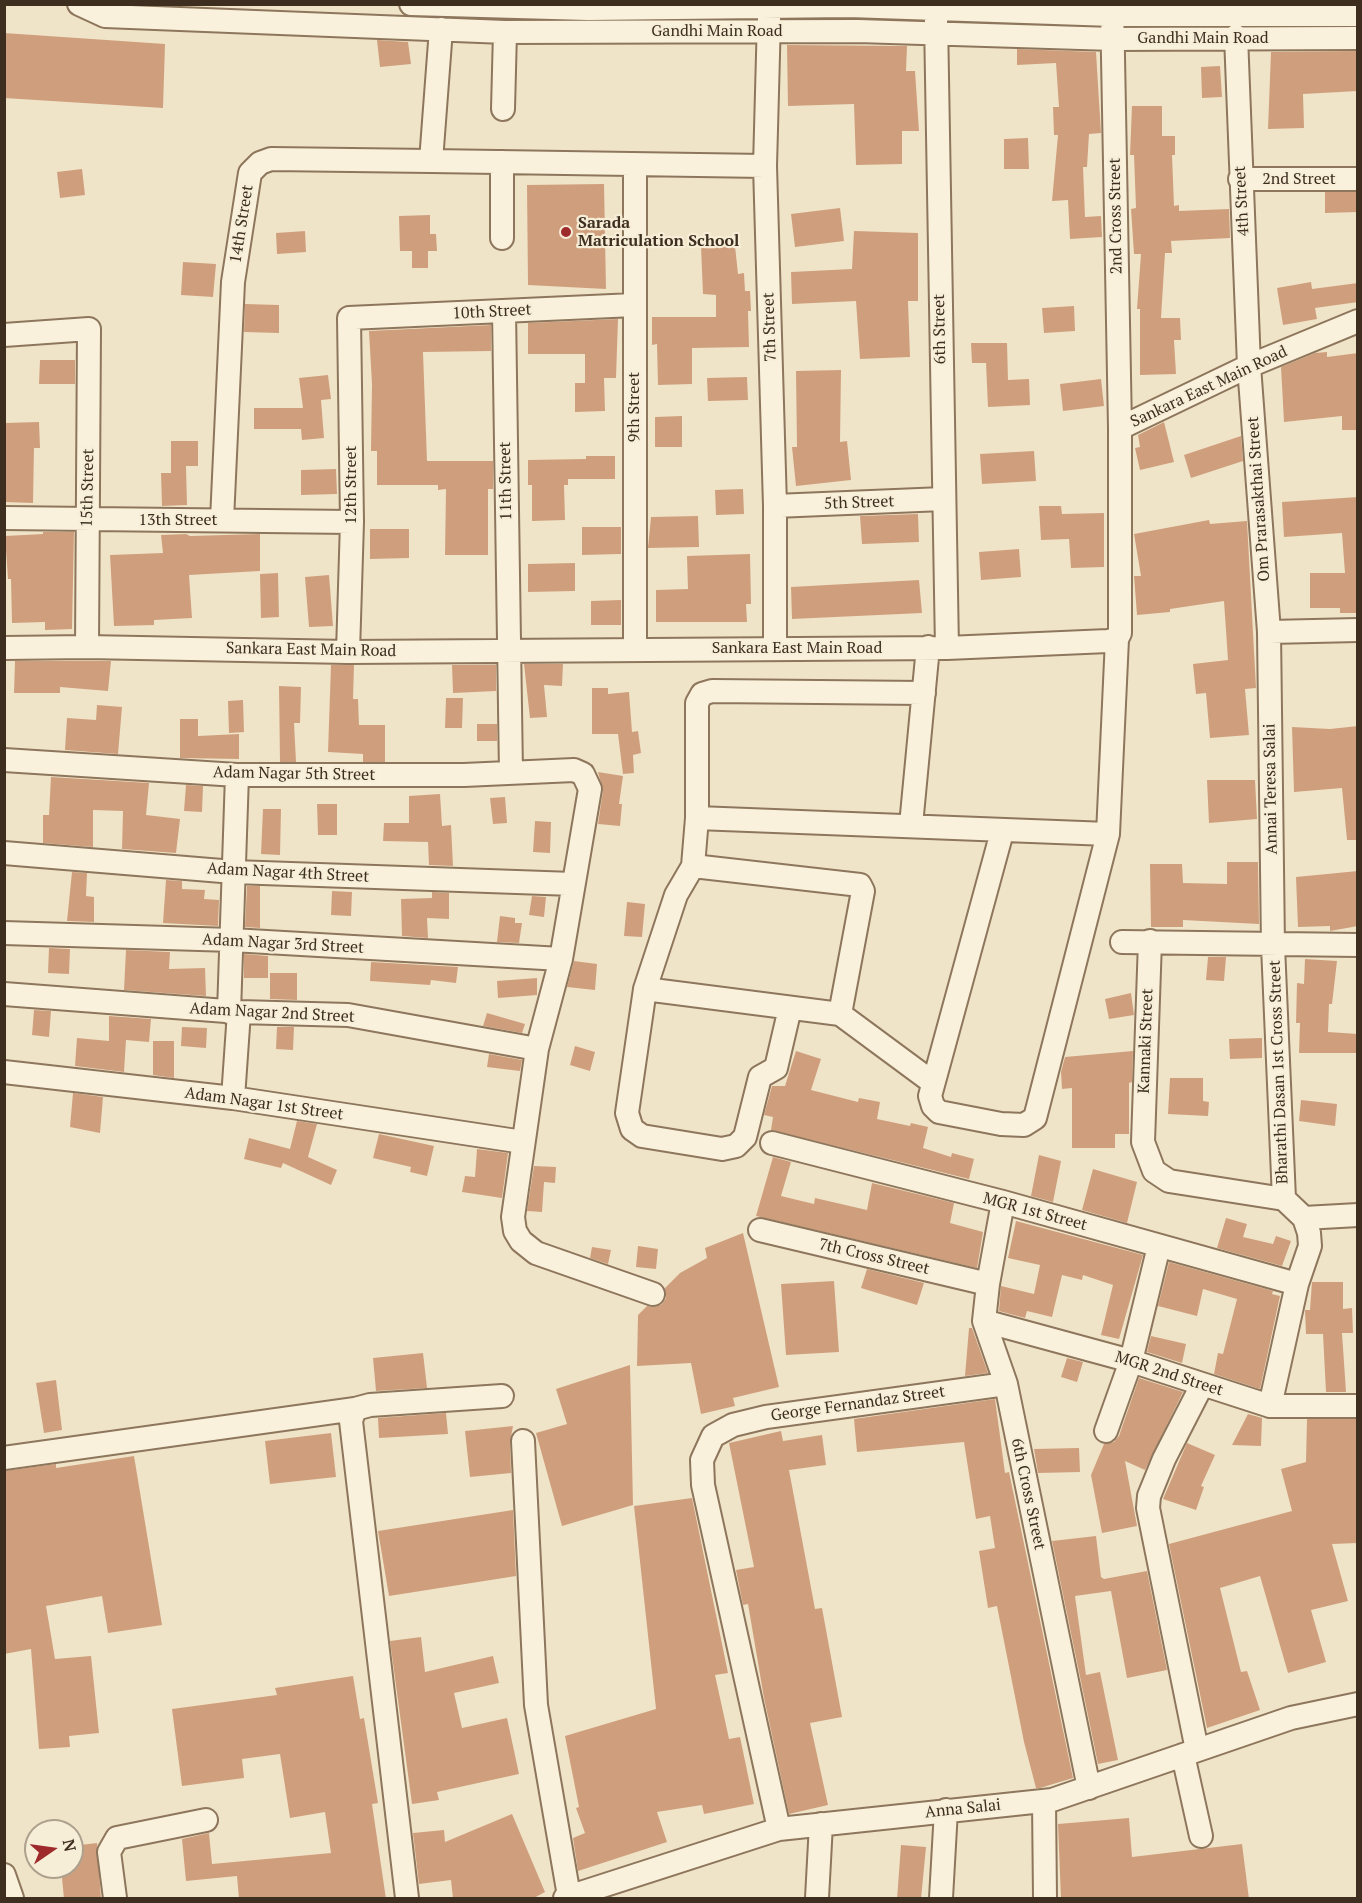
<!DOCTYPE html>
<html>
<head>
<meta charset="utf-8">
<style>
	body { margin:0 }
	#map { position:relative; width:1362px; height:1903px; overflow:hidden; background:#f0e4c8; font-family:"PT Serif",serif }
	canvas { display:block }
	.frame { position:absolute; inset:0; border:6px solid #3d2e20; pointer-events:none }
	.north { position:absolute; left:24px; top:1819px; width:60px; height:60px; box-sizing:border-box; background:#f7eed8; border:2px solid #ada18e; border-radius:50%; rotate:77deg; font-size:16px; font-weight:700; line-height:24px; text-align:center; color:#3d2e20 }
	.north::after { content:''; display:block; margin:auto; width:21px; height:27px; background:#9e2a2b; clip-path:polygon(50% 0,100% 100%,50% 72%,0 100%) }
</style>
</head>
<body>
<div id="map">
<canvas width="1362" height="1903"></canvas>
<div class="frame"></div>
<div class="north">N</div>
</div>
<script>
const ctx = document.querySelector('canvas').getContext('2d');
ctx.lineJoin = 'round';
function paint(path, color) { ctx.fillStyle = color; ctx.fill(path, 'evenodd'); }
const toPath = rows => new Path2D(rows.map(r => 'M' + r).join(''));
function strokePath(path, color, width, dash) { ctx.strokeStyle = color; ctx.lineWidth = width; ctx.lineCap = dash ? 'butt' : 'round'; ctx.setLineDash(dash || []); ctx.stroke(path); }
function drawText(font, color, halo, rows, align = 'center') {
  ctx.font = font + ' "PT Serif",serif'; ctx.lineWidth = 4.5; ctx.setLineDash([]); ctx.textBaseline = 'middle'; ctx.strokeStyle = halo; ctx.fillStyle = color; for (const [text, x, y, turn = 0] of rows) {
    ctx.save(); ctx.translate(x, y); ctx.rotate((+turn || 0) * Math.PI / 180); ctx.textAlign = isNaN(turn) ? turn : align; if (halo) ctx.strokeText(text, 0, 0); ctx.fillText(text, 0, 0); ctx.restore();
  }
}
const building = toPath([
	[4,33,165,44,163,108,4,98],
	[377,40,408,42,411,64,380,67],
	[787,45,907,46,906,71,915,71,919,131,902,131,902,164,856,165,854,104,788,106],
	[1017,49,1096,52,1101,133,1089,134,1087,167,1083,167,1085,217,1101,216,1102,237,1070,239,1068,200,1052,201,1058,135,1054,135,1053,107,1059,107,1056,63,1017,65],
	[1358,51,1358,91,1303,94,1304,128,1268,129,1271,52],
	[1220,66,1222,97,1202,98,1201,67],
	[1132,106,1162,106,1162,136,1175,136,1175,155,1172,155,1174,206,1179,205,1179,211,1229,209,1230,238,1171,241,1172,253,1165,253,1161,318,1180,318,1181,340,1174,340,1176,374,1140,375,1140,309,1137,309,1141,254,1134,254,1131,209,1136,208,1134,155,1130,155],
	[1028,138,1029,169,1004,169,1004,139],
	[82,169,85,195,60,198,57,172],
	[604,184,606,289,528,285,527,185],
	[1325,192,1358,192,1358,212,1325,213],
	[840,208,844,241,795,247,791,214],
	[430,215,430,234,436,234,437,251,428,251,428,268,412,268,412,251,400,251,399,216],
	[305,231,306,252,277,254,276,233],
	[854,231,918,233,918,301,908,301,910,357,860,359,856,301,792,304,791,272,852,269],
	[735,246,738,274,744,273,745,291,750,291,751,311,748,311,749,347,692,348,692,384,658,385,657,344,652,345,652,317,716,317,716,295,703,294,701,247],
	[183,262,216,264,213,297,181,295],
	[1311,282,1312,289,1358,283,1358,302,1315,308,1317,319,1283,325,1277,288],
	[245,304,279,305,279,333,244,332],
	[1074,306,1075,331,1044,333,1042,308],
	[618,319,616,378,604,378,605,411,575,412,575,383,585,383,585,354,528,354,528,323],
	[491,325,491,351,423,352,427,461,493,461,493,489,488,489,488,555,445,555,446,489,438,490,438,485,377,485,377,451,371,451,372,384,369,331],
	[971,343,1007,343,1008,380,1029,379,1030,405,988,407,986,363,972,363],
	[1327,352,1327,357,1358,353,1358,430,1342,430,1342,416,1284,422,1281,367,1315,353],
	[40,360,75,360,75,384,39,384],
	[841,370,840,442,847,441,851,480,796,486,792,447,797,447,796,371],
	[328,375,331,399,321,400,324,438,302,440,301,429,254,429,254,408,303,408,299,378],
	[747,377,748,400,708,401,707,378],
	[1101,379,1104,406,1063,411,1060,384],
	[682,416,682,447,655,447,655,417],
	[39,422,40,448,34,448,33,503,4,502,4,423],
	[1164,422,1174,462,1140,470,1135,448,1140,447,1138,435],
	[1241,436,1243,461,1191,478,1184,455],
	[171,441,198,441,198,466,186,466,187,505,162,506,161,473,171,473],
	[1034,451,1036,481,982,484,980,454],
	[586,456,615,456,615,479,568,479,568,485,564,485,565,520,532,521,532,485,528,485,528,460,586,459],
	[336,469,337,494,301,495,301,470],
	[743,489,744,514,716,515,715,490],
	[1358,497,1358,613,1340,613,1340,608,1310,608,1310,573,1345,573,1342,533,1284,537,1282,502],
	[1039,506,1061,506,1062,514,1104,513,1104,567,1071,568,1069,539,1041,540],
	[918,514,919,542,862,544,860,516],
	[698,516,699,547,648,548,651,517],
	[1209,520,1210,524,1247,521,1256,688,1245,689,1249,735,1210,738,1206,693,1196,694,1193,664,1228,660,1224,601,1170,609,1170,612,1137,615,1134,576,1141,576,1134,534],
	[582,527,621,527,621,554,582,555],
	[370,529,409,529,409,558,370,559],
	[43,532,74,532,72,629,45,630,45,622,12,623,11,579,8,579,5,536,43,534],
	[186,534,190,536,260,534,260,571,189,575,192,618,154,620,154,625,114,626,110,555,163,553,161,535],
	[1019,549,1021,577,981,580,979,552],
	[750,554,751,604,746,604,747,622,656,622,656,590,688,589,687,556],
	[575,563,575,591,528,592,528,564],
	[278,573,279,617,261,618,260,574],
	[329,575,333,626,309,627,305,577],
	[919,580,922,613,792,619,791,587],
	[621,600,621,625,591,625,591,601],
	[15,661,111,661,108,691,60,687,60,693,14,693],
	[524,664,563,664,562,686,544,685,547,717,530,718],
	[331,665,354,665,353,699,358,699,359,725,385,725,385,762,363,762,363,754,328,752],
	[452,665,496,665,496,691,453,693],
	[279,686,301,687,300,723,294,723,296,762,280,762],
	[592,688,608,688,608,694,629,692,632,732,638,731,641,753,633,755,634,773,623,774,618,734,592,734],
	[446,698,463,698,462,728,445,728],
	[243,700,244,732,229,733,228,701],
	[97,705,122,707,118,754,65,750,67,718,96,720],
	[180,719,198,719,198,736,239,734,239,759,180,758],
	[477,724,497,724,497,741,477,741],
	[1358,726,1358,840,1347,840,1342,788,1294,792,1292,727,1330,729],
	[598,772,623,776,619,804,622,804,620,826,598,824,603,791],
	[51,777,149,783,146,815,180,819,176,853,122,849,123,811,93,810,93,847,43,843,43,815,49,815],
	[1207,780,1255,780,1257,819,1209,823],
	[186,785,203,786,202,812,184,811],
	[440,794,442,826,451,825,453,866,429,865,428,842,383,841,384,823,409,823,409,796],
	[505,797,507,823,493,824,490,798],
	[317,804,337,804,337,835,318,835],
	[263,809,281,809,280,855,261,854],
	[535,821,551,822,550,853,533,852],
	[1227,862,1258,862,1259,924,1183,920,1183,927,1151,927,1150,864,1182,864,1183,883,1227,884],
	[1358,871,1358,926,1330,931,1330,926,1298,927,1296,877],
	[72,872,87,873,86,896,94,897,94,922,67,921],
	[166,880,182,881,182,889,205,890,204,899,219,900,218,926,163,923],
	[247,886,260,886,260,928,245,927],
	[332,891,352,892,351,916,331,915],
	[432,892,449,893,449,919,427,918,428,938,402,936,401,899,432,898],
	[532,896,546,897,544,917,529,915],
	[627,902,645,904,642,937,624,936],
	[500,916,515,918,515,923,522,923,519,943,497,942],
	[49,948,70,949,69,974,48,973],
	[126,950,170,952,169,969,205,968,206,996,124,990],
	[244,954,268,956,268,978,244,978],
	[1208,957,1226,957,1224,981,1206,980],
	[1305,959,1337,961,1332,1004,1329,1004,1328,1032,1358,1034,1358,1053,1299,1053,1300,1023,1296,1023,1297,983,1304,984],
	[574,961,597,964,595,990,567,987],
	[371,962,458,967,456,983,431,980,430,985,370,981],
	[270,973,297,973,297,1000,270,999],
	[537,978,537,995,498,998,497,981],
	[1131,993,1134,1015,1109,1019,1105,999],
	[34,1010,51,1011,49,1037,32,1035],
	[487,1013,525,1024,522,1033,483,1026],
	[109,1016,151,1019,149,1042,126,1040,124,1072,75,1066,77,1038,109,1041],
	[182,1027,207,1028,206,1048,181,1046],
	[277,1027,294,1027,293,1050,276,1049],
	[1262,1038,1262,1058,1230,1059,1229,1039],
	[153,1041,174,1041,174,1078,153,1075],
	[575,1046,595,1052,590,1071,570,1065],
	[796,1051,821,1059,811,1090,858,1102,859,1098,880,1102,877,1119,910,1126,911,1123,928,1127,923,1148,951,1157,952,1153,974,1159,969,1179,771,1130,773,1117,764,1115,772,1086,785,1086],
	[1133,1051,1132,1082,1129,1083,1129,1134,1115,1134,1115,1148,1072,1148,1072,1088,1062,1089,1061,1072,1065,1057],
	[489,1054,522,1060,520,1071,487,1067],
	[1170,1078,1203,1078,1203,1101,1209,1102,1208,1116,1168,1114],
	[73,1093,103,1097,100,1133,70,1127],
	[1301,1100,1337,1104,1335,1126,1299,1121],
	[297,1121,317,1124,308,1157,337,1170,331,1185,283,1163,281,1168,244,1159,249,1138,290,1149],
	[379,1134,434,1146,427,1176,410,1172,411,1167,373,1158],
	[477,1149,508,1153,502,1198,462,1192,465,1176,475,1177],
	[1039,1155,1061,1161,1053,1202,1031,1196],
	[773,1157,791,1162,781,1196,814,1204,815,1198,867,1210,872,1183,954,1203,950,1223,983,1232,977,1268,756,1216],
	[534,1166,556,1167,555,1183,544,1182,542,1212,527,1211],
	[1093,1169,1137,1182,1127,1223,1082,1210],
	[1226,1218,1247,1224,1243,1237,1273,1244,1276,1236,1291,1241,1282,1266,1217,1248],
	[1016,1221,1143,1255,1119,1339,1101,1335,1113,1285,1083,1275,1082,1280,1062,1275,1052,1317,1027,1311,1025,1318,999,1311,1001,1286,1034,1294,1040,1265,1008,1258],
	[743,1233,779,1387,733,1398,735,1406,701,1414,691,1363,637,1366,638,1315,647,1306,655,1307,662,1304,666,1298,665,1288,680,1273,707,1258,705,1248],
	[638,1246,658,1249,656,1269,636,1267],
	[592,1247,611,1250,608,1264,590,1258],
	[1169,1262,1273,1291,1272,1294,1280,1296,1260,1389,1214,1374,1218,1353,1223,1354,1237,1299,1203,1289,1197,1316,1158,1306],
	[867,1269,924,1283,917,1305,861,1288],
	[834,1281,839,1352,786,1355,781,1284],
	[1312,1282,1343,1282,1343,1309,1352,1308,1353,1333,1342,1333,1346,1392,1326,1392,1323,1334,1306,1334,1305,1310,1310,1310],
	[969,1328,972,1328,988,1373,965,1376],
	[1151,1336,1186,1344,1182,1363,1147,1352],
	[423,1353,427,1388,376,1391,373,1358],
	[1067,1358,1083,1362,1077,1382,1061,1377],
	[630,1365,633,1505,562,1526,536,1433,567,1424,556,1389],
	[1139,1378,1183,1392,1145,1470,1125,1461,1137,1526,1102,1533,1091,1475,1104,1444,1114,1442,1119,1436],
	[56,1380,62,1430,44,1433,36,1383],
	[995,1399,1005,1473,1009,1472,1073,1778,1040,1788,1036,1788,1024,1742,997,1606,988,1608,979,1551,995,1548,990,1516,976,1519,964,1442,857,1452,854,1419],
	[446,1413,448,1434,379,1438,378,1418],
	[1248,1414,1262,1418,1261,1446,1232,1445],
	[1307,1419,1358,1419,1358,1543,1332,1544,1348,1601,1311,1610,1326,1662,1288,1673,1260,1576,1220,1588,1241,1672,1247,1671,1260,1710,1207,1728,1169,1544,1292,1511,1281,1469,1306,1462],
	[513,1426,510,1442,511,1473,470,1477,465,1431],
	[781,1431,783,1441,822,1435,826,1465,789,1470,815,1609,822,1608,842,1717,810,1723,828,1805,789,1814,764,1698,748,1604,743,1605,736,1570,754,1567,729,1443],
	[331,1433,336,1477,270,1484,265,1441],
	[1187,1443,1215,1455,1201,1486,1204,1487,1196,1510,1163,1499],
	[1079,1448,1080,1472,1038,1473,1034,1449],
	[134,1456,162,1625,108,1633,102,1596,46,1606,55,1659,91,1656,99,1733,69,1736,70,1747,39,1749,31,1649,4,1654,4,1471,56,1464,56,1468],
	[692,1498,728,1673,715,1675,729,1739,740,1737,754,1804,704,1814,702,1805,657,1812,667,1842,578,1871,573,1838,585,1833,576,1808,579,1807,565,1736,656,1709,634,1506],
	[513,1510,516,1576,389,1596,378,1531],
	[1096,1536,1101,1577,1104,1579,1147,1571,1167,1670,1127,1678,1111,1591,1075,1596,1086,1675,1100,1672,1118,1760,1098,1764,1052,1541],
	[421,1637,425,1672,493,1656,499,1683,454,1693,462,1728,507,1718,519,1774,437,1792,439,1800,412,1804,390,1641],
	[353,1676,360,1719,364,1718,378,1803,372,1804,386,1899,239,1899,237,1876,186,1881,182,1839,209,1833,212,1864,331,1853,325,1812,290,1818,280,1754,242,1759,244,1778,182,1786,172,1709,277,1695,275,1688],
	[512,1814,545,1892,532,1899,453,1899,451,1880,419,1884,413,1833,444,1830,445,1842],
	[1129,1818,1132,1857,1242,1844,1249,1899,1061,1899,1058,1824],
	[97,1843,101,1899,64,1899,61,1867,72,1867,72,1846],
	[901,1845,926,1847,921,1899,897,1899]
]);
const minor = toPath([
	[79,4,105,16,505,32,858,31,1113,39,1358,38],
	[411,4,588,9,849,6,1113,15,1358,15],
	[769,18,765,166,775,506,775,647],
	[936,20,947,648],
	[1236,36,1249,366,1269,632,1273,946,1284,1199],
	[503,109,505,32],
	[431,161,765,166],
	[502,162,502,238],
	[635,165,635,650],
	[1240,179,1358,179],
	[504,311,511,773],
	[4,335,89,329,87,647],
	[1120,428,1249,366,1358,321],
	[775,506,943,499],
	[4,518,352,522],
	[222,520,233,282,250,173,260,163,271,159,431,161,441,29],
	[1269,632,1358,630],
	[4,648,87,647,348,652,947,648,1108,641,1117,639],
	[348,652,352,522,349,318,634,305],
	[4,760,237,775,464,775,574,770,583,774,590,789,561,959,537,1049,513,1217,515,1231,521,1241,536,1253,653,1294],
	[697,818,1108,834],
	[911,825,928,647],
	[1002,832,930,1096,933,1106,939,1112,1001,1124,1024,1125,1035,1118,1108,834,1117,639,1120,633,1120,428,1112,4],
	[4,853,234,872,573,884],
	[693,866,860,885,863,891,840,1014],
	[4,933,232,940,561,959],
	[1150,941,1143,1142,1154,1171,1169,1181,1284,1199,1304,1218,1309,1233,1310,1246,1297,1284,1270,1406],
	[1122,942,1358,945],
	[645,989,840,1014,932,1082],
	[4,994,239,1012,348,1015,537,1049],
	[790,1008,776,1068,760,1077,745,1137,736,1146,722,1149,642,1136,632,1129,627,1113,645,989,676,895,693,866,697,818,697,703,702,694,712,691,924,693],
	[229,1012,237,775],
	[4,1072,233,1098,523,1142],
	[233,1098,239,1012],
	[772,1143,1003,1202,1297,1284],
	[1003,1202,988,1284,984,1321,1006,1384,1089,1788],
	[1304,1218,1358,1215],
	[760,1230,988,1284],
	[984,1321,1131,1361,1270,1406,1358,1406],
	[1106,1431,1131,1361,1159,1246],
	[523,1441,536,1705,569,1896],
	[4,1458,355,1409],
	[1197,1750,1148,1508,1149,1496,1164,1459,1202,1385],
	[1183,1755,1201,1836],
	[1044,1801,1045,1898],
	[779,1829,703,1485,702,1460,713,1436,733,1425,766,1417,1006,1384],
	[4,1875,12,1898],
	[115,1898,109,1852,117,1838,206,1820],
	[407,1898,351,1421,355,1409,370,1405,502,1396],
	[565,1898,779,1829,1052,1800,1291,1718,1358,1704],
	[817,1898,821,1824],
	[941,1898,946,1810]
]);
const markers = [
	[566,232,6,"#9e2a2b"]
];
const streetNames = [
	["Gandhi Main Road",717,31],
	["Gandhi Main Road",1203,38],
	["2nd Street",1299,179],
	["4th Street",1242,201,-93],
	["2nd Cross Street",1116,216,-91],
	["14th Street",242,224,-81],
	["10th Street",492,312,-3],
	["7th Street",770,327,-92],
	["6th Street",940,329,-91],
	["Sankara East Main Road",1209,387,-25],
	["9th Street",634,407,-90],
	["11th Street",506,481,-91],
	["12th Street",351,485,-90],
	["15th Street",88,488,-89],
	["Om Prarasakthai Street",1259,499,-94],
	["5th Street",859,503,-2],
	["13th Street",178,520],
	["Sankara East Main Road",797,648],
	["Sankara East Main Road",311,650,1],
	["Adam Nagar 5th Street",294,774,1],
	["Annai Teresa Salai",1271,789,-91],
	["Adam Nagar 4th Street",288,873,3],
	["Adam Nagar 3rd Street",283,944,3],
	["Adam Nagar 2nd Street",272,1013,3],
	["Kannaki Street",1146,1041,-88],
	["Bharathi Dasan 1st Cross Street",1279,1072,-92],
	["Adam Nagar 1st Street",264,1104,8],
	["MGR 1st Street",1035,1212,15],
	["7th Cross Street",874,1257,13],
	["MGR 2nd Street",1169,1374,18],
	["George Fernandaz Street",858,1404,-8],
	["6th Cross Street",1028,1494,78],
	["Anna Salai",963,1809,-6]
];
const poiNames = [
	["Sarada",578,223],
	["Matriculation School",578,241]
];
paint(building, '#cf9f7d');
strokePath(minor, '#8d765c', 26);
strokePath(minor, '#faf1dc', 22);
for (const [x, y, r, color] of markers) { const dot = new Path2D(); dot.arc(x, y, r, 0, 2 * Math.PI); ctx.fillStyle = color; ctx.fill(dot); strokePath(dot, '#f7eed8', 2); }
drawText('16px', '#3d2e20', '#f7eed8', streetNames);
drawText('bold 16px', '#3d2e20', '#f7eed8', poiNames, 'left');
</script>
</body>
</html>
